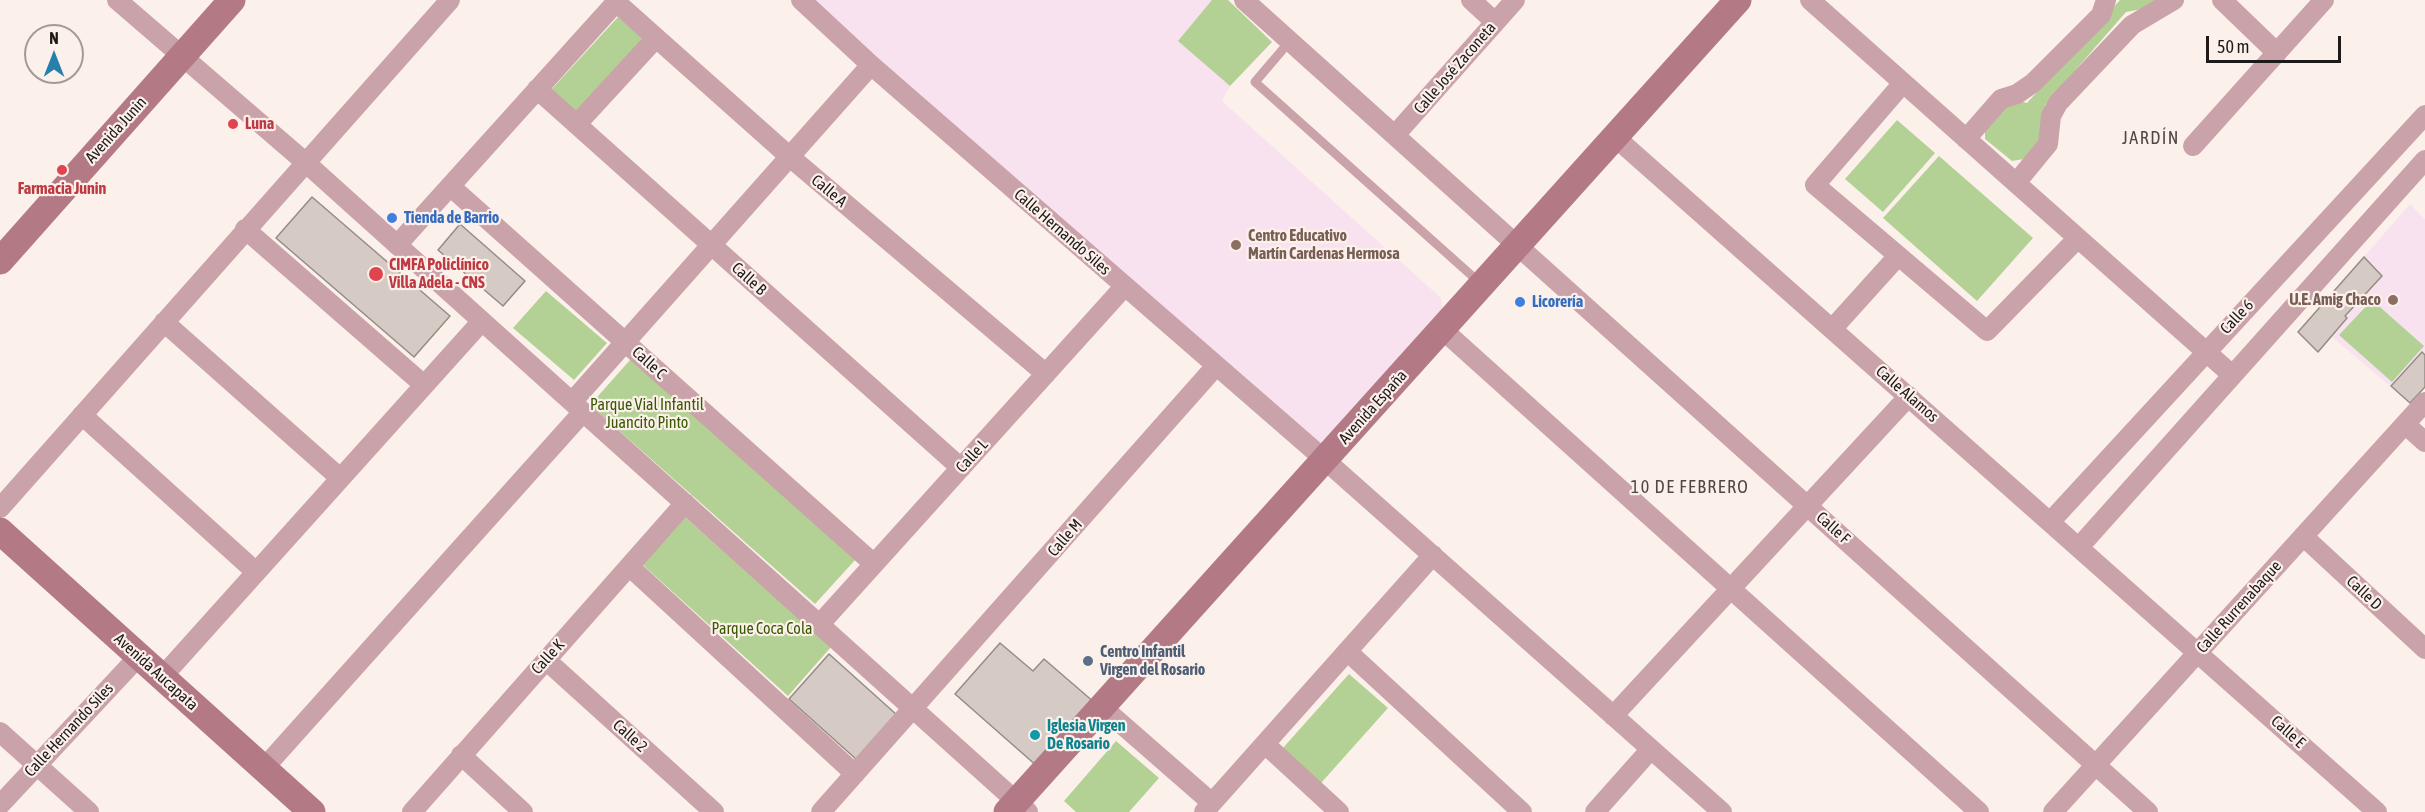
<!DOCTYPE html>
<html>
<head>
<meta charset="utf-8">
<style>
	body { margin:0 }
	#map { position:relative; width:2425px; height:812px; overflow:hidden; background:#fcf0eb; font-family:"Asap Condensed",sans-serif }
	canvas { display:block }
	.north { position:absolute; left:24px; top:24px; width:60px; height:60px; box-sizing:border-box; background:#fcf0eb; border:2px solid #a39a97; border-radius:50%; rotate:0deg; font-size:16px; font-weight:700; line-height:24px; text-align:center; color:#1e1a19 }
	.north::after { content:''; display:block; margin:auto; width:21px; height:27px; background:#277fad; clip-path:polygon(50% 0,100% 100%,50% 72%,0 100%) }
	.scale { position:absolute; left:2206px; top:36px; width:135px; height:27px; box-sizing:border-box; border:3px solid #1e1a19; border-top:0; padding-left:8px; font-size:18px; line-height:21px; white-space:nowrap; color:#1e1a19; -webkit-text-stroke:4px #fcf0eb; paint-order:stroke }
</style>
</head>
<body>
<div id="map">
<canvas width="2425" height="812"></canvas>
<div class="north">N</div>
<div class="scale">50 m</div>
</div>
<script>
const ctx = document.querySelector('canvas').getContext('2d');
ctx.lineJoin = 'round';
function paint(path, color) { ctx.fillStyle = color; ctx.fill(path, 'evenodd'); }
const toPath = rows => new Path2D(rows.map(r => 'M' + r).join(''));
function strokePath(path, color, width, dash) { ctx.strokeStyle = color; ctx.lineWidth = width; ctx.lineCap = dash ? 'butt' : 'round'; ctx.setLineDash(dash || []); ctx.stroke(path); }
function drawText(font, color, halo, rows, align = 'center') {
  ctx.font = font + ' "Asap Condensed",sans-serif'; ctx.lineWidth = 4.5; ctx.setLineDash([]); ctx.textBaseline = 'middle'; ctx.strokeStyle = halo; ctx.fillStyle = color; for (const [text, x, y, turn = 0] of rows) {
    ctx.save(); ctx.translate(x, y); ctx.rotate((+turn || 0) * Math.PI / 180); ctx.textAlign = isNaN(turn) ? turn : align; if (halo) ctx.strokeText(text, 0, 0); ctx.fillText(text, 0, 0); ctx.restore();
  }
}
const education = toPath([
	[810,0,1228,0,1272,42,1230,86,1222,101,1441,298,1443,312,1323,444,1316,445],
	[2410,204,2425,219,2425,387,2410,403,2332,337,2318,352,2298,332]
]);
const green = toPath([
	[1212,0,1228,0,1272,42,1230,86,1178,41],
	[2120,0,2159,0,2142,9,2126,12,2045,105,2045,132,2024,159,2012,161,1985,139,1985,124,2008,98,2027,103],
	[618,17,645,39,576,116,550,91],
	[1897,120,1935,153,1883,212,1845,179],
	[1939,156,2033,238,1977,301,1883,218],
	[546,291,607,343,574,380,513,328],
	[2372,300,2424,346,2392,382,2339,335],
	[631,359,856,559,815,604,590,405],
	[678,511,831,647,788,696,644,566,642,560],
	[1349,674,1388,708,1321,783,1282,749],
	[1116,741,1159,778,1129,812,1076,812,1064,801]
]);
const building = toPath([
	[312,197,450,316,414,357,276,238,312,197],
	[460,224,525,281,503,306,438,250,460,224],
	[2364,257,2382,276,2345,316,2347,318,2318,352,2298,332,2364,257],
	[2422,352,2425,355,2425,387,2410,403,2391,386,2422,352],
	[1000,643,1033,671,1044,659,1095,703,1038,767,955,694,1000,643],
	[829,654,897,715,857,760,789,699,829,654]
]);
const lane = toPath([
	[1290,41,1255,82,1480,283]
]);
const street = toPath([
	[117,0,305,162,1028,812],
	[801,0,871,65,1325,460,1722,812],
	[1244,0,2148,812],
	[1471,0,1495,22],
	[1810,0,2231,374],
	[2222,0,2277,53],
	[616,2,790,157,1046,374],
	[1903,83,1815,185,1987,331,2078,238],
	[537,89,961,468],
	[577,124,656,38],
	[1395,135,1515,0],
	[1615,137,2377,812],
	[1966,139,2001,99,2017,94,2033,83,2101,15,2106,0],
	[2193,146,2324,0],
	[2016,183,2048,144,2051,116,2058,103,2132,25,2174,0],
	[450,186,874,564],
	[245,229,424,385],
	[397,245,618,0],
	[164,322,340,478],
	[1833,328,1898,256],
	[1443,330,1979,812],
	[572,402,871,65],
	[82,415,256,572],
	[2405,424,2425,442],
	[0,508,450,0],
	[2051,521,2425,115],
	[2303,536,2425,649],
	[2080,546,2425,160],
	[630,567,855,774],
	[819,625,1124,287],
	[1347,651,1522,812],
	[546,660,714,812],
	[162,677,482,321],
	[1102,707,1212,803],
	[1613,716,1909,396],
	[0,732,89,812],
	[1265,744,1339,812],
	[461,755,523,812],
	[264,768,583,412],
	[0,805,139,656],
	[412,812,685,503],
	[821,812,1215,367],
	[1204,812,1433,555],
	[1595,812,1651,749],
	[2053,812,2425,402]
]);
const secondary = toPath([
	[0,261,232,0],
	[0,531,312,812],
	[1007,812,1738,0]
]);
const markers = [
	[233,124,6,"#e0444e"],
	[62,170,6,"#e0444e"],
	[392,218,6,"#3f7fe0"],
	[1236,245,6,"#8d6e63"],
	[376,274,8,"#e0444e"],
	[2393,300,6,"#8d6e63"],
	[1520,302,6,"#3f7fe0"],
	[1088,661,6,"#5c6f8a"],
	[1035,735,6,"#0f9aa8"]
];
const streetNames = [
	["Calle José Zaconeta",1455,68,-49],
	["Avenida Junin",116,130,-48],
	["Calle A",829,191,40],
	["Calle Hernando Siles",1062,232,41],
	["Calle B",749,279,42],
	["Calle 6",2237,317,-47],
	["Calle C",649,363,42],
	["Calle Alamos",1907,394,41],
	["Avenida España",1373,407,-48],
	["Calle L",972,456,-48],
	["Calle F",1833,528,42],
	["Calle M",1065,538,-49],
	["Calle D",2364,593,43],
	["Calle Rurrenabaque",2239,607,-48],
	["Calle K",548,657,-48],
	["Avenida Aucapata",156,672,42],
	["Calle Hernando Siles",69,730,-47],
	["Calle E",2288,732,42],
	["Calle 2",630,736,42]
];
const healthNames = [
	["Luna",245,124],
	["Farmacia Junin",62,189,"center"],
	["CIMFA Policlínico",389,265],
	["Villa Adela - CNS",389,283]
];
const shopNames = [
	["Tienda de Barrio",404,218],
	["Licorería",1532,302]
];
const educationNames = [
	["Centro Educativo",1248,236],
	["Martín Cardenas Hermosa",1248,254],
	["U.E. Amig Chaco",2381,300,"right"]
];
const parkNames = [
	["Parque Vial Infantil",647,405],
	["Juancito Pinto",647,423],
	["Parque Coca Cola",762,629]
];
const serviceNames = [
	["Centro Infantil",1100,652],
	["Virgen del Rosario",1100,670]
];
const cultureNames = [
	["Iglesia Virgen",1047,726],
	["De Rosario",1047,744]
];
const neighbourhoodNames = [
	["JARDÍN",2151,138],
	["10 DE FEBRERO",1690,487]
];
paint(education, '#f8e2ef');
paint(green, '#b3d194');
paint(building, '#d5cbc4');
strokePath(building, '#958c85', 1.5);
strokePath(lane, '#caa2a9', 9);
strokePath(street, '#caa2a9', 20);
strokePath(secondary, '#b37a86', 27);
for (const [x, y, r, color] of markers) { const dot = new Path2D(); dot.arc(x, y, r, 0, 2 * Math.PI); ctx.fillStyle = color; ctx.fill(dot); strokePath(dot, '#fcf0eb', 2); }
drawText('16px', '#1e1a19', '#fcf0eb', streetNames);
drawText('bold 16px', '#be3a42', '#fcf0eb', healthNames, 'left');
drawText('bold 16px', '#366cbe', '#fcf0eb', shopNames, 'left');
drawText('bold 16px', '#785e54', '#fcf0eb', educationNames, 'left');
drawText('16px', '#395801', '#fcf0eb', parkNames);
drawText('bold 16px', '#4e5e75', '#fcf0eb', serviceNames, 'left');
drawText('bold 16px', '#0d838f', '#fcf0eb', cultureNames, 'left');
ctx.letterSpacing = '1.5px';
drawText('18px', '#514743', '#fcf0eb', neighbourhoodNames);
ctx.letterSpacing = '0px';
</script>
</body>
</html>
